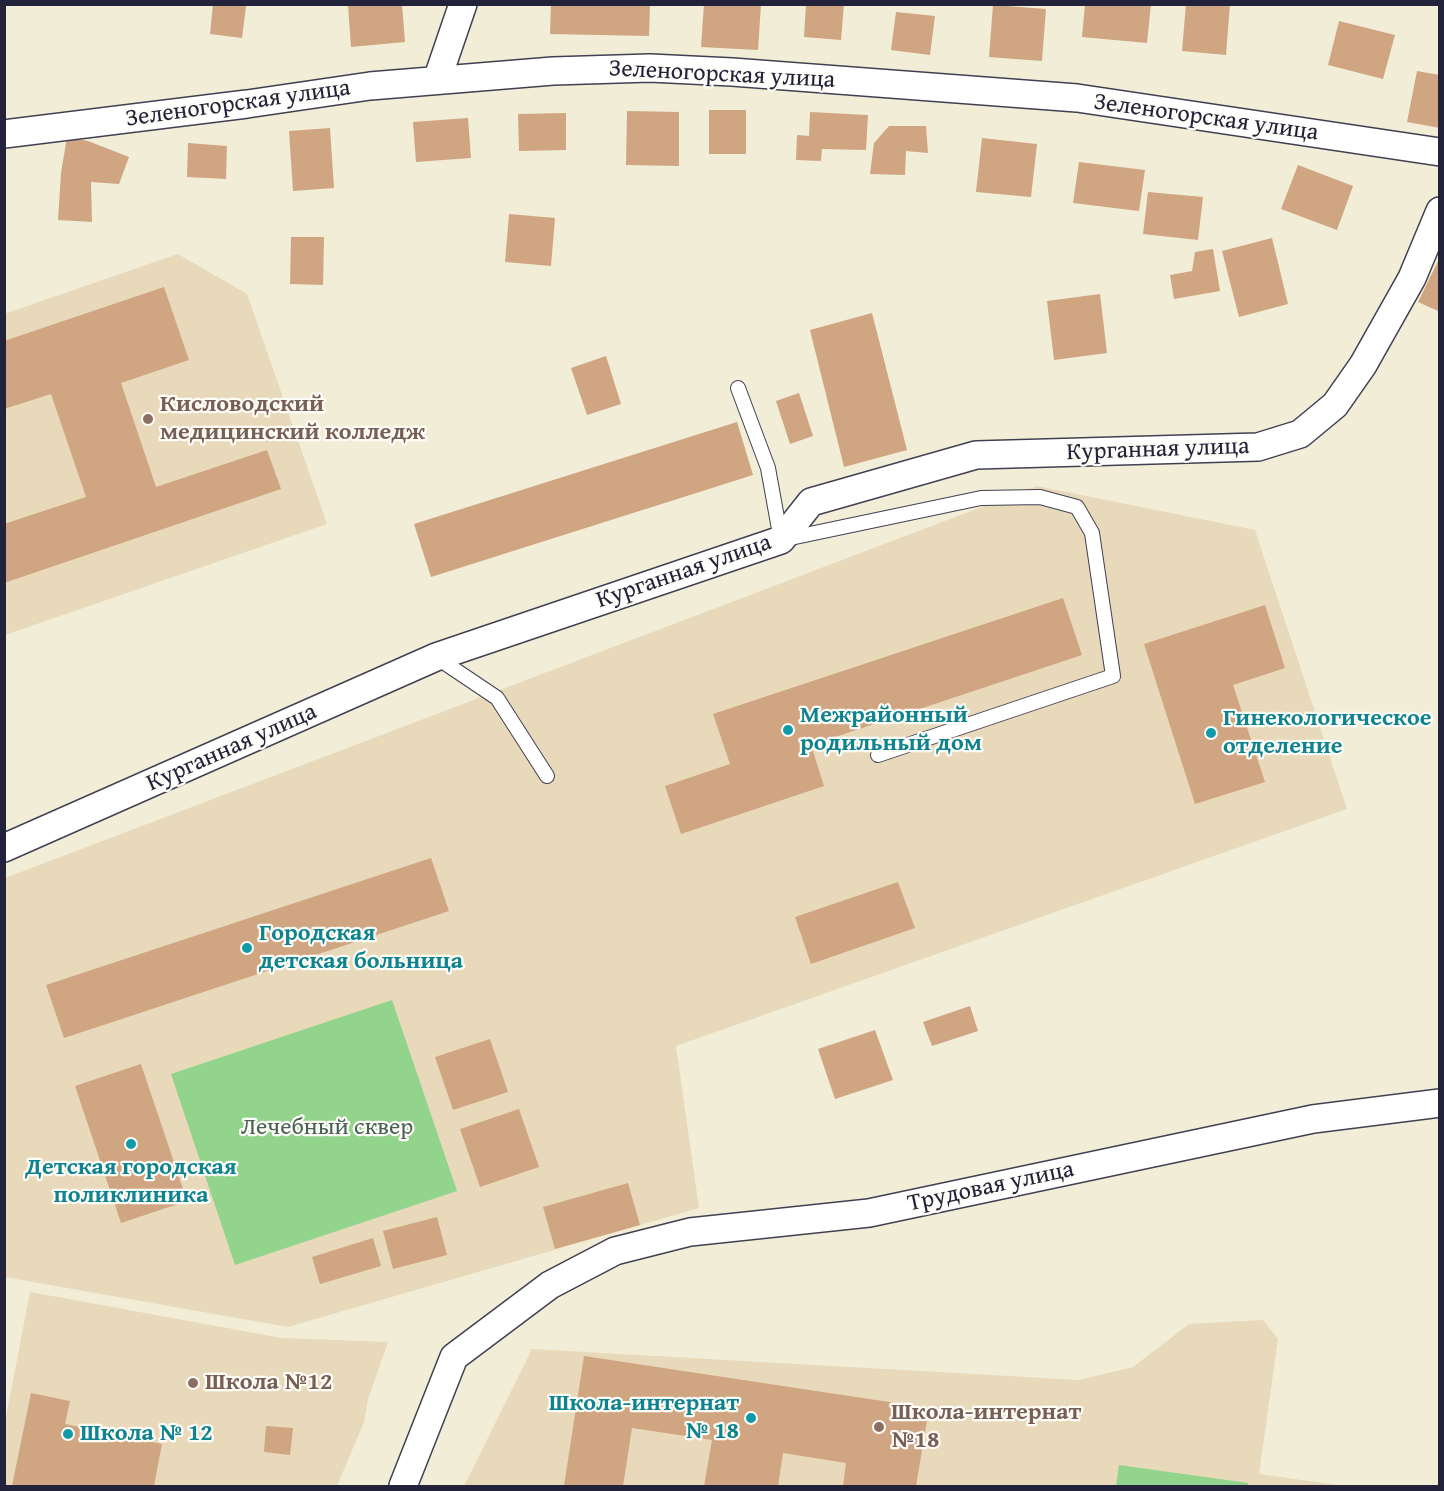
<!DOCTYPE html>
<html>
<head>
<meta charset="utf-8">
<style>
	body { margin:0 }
	#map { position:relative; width:1444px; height:1491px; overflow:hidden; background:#f1edd7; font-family:"Gentium Book Plus",serif }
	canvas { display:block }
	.frame { position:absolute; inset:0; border:6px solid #22223b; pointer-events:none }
</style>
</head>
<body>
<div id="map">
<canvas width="1444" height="1491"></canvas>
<div class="frame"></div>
</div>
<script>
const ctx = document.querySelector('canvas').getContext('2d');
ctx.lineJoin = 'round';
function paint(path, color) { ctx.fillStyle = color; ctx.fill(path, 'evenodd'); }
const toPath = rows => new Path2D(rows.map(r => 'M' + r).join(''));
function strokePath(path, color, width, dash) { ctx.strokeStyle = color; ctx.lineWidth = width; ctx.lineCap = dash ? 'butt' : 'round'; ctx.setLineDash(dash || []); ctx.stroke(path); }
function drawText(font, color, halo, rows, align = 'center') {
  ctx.font = font + ' "Gentium Book Plus",serif'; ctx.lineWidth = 4.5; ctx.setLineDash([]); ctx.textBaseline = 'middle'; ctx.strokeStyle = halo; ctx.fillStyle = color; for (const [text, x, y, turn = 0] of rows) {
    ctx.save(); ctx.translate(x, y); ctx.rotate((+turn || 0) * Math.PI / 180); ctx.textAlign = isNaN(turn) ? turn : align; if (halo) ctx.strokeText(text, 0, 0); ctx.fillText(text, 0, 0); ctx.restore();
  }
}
const built = toPath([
	[178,254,247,294,327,524,5,635,4,314],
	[1037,486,1255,530,1347,809,676,1046,699,1208,288,1327,5,1277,5,878],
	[30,1292,282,1338,388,1342,368,1399,364,1422,337,1486,5,1486,5,1422],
	[1263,1320,1278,1339,1259,1474,1344,1486,464,1486,532,1349,1079,1380,1133,1367,1189,1324]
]);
const green = toPath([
	[392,1000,457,1191,235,1265,171,1074],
	[1119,1465,1248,1483,1248,1486,1116,1486]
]);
const building = toPath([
	[213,4,246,6,242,38,210,34],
	[402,4,405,42,351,47,348,5],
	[551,4,650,4,649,36,550,34],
	[704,4,761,4,758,50,701,47],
	[806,4,844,4,841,40,804,37],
	[1085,4,1151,4,1147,43,1082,37],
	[1186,4,1230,4,1226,55,1182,51],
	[993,5,1046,9,1042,61,989,57],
	[896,12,935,16,930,55,891,50],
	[1339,21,1395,35,1383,79,1328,65],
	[1417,71,1440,75,1440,128,1407,122],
	[709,110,746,110,746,154,709,154],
	[627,111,679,112,679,166,626,165],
	[810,112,868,115,866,150,822,149,821,161,796,160,797,135,809,136],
	[566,113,566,150,519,151,518,114],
	[468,118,471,158,416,162,413,122],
	[889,126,926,126,928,153,906,151,905,175,870,174,874,143],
	[330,128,334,188,293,191,289,131],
	[67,137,88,141,129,157,119,184,91,182,92,222,58,220,61,173],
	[982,138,1037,144,1031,197,976,192],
	[188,143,227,146,226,179,187,177],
	[1079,162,1145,170,1139,211,1073,203],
	[1298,165,1353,186,1337,230,1281,209],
	[1148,192,1203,197,1198,240,1143,234],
	[509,214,555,218,551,266,505,262],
	[291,237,324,237,323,285,290,284],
	[1272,238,1288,304,1239,317,1222,251],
	[1213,249,1220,291,1174,299,1170,275,1192,271,1195,252],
	[1440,257,1440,308,1438,311,1418,302],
	[164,287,189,360,121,383,156,487,267,450,281,489,4,583,4,524,86,497,51,394,4,409,4,341],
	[1100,294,1107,353,1054,360,1047,301],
	[872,313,907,450,844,467,810,330],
	[606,356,621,404,587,415,571,368],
	[799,393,813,436,790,444,776,401],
	[737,422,753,475,431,577,414,524],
	[1063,598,1082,655,811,745,824,786,681,834,665,786,730,764,713,714],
	[1265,605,1285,668,1233,685,1265,782,1195,804,1144,644],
	[431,858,449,911,64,1038,46,985],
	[898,882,915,928,811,964,795,917],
	[970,1006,978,1031,932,1046,923,1022],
	[875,1030,893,1080,835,1099,818,1049],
	[490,1039,508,1092,453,1110,435,1057],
	[141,1064,187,1201,121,1223,75,1086],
	[519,1109,539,1167,480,1187,460,1129],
	[628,1183,640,1225,555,1249,543,1207],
	[437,1217,447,1255,393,1269,383,1231],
	[373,1238,381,1266,320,1284,312,1257],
	[584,1356,929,1408,916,1486,843,1486,846,1463,783,1453,778,1486,704,1486,712,1440,632,1428,623,1486,564,1486],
	[31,1393,70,1401,65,1424,162,1444,154,1486,12,1486],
	[266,1426,293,1428,290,1455,264,1452]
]);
const lane = toPath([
	[738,388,768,468,781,540,981,498,1040,497,1077,507,1092,533,1113,676,878,755],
	[436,657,497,698,547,776]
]);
const street = toPath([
	[437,80,463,4],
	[4,134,247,104,370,86,553,71,650,68,732,72,1077,98,1440,152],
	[4,848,436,657,781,540,811,502,976,455,1258,447,1300,434,1335,405,1363,365,1412,278,1440,211],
	[403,1486,454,1357,550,1285,615,1251,690,1232,869,1213,1313,1119,1440,1103]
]);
const markers = [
	[148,419,6,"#8d6e63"],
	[788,730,6,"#0f9aa8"],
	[1211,733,6,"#0f9aa8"],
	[247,948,6,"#0f9aa8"],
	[131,1144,6,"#0f9aa8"],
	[193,1383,6,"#8d6e63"],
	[751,1418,6,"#0f9aa8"],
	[879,1427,6,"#8d6e63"],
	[68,1434,6,"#0f9aa8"]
];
const streetNames = [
	["Зеленогорская улица",722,75,3],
	["Зеленогорская улица",238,104,-8],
	["Зеленогорская улица",1206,118,8],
	["Курганная улица",1158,450,-2],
	["Курганная улица",684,572,-19],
	["Курганная улица",232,748,-24],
	["Трудовая улица",991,1187,-12]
];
const educationNames = [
	["Кисловодский",160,405],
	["медицинский колледж",160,433],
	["Школа №12",205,1383],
	["Школа-интернат",891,1413],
	["№18",891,1441]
];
const cultureNames = [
	["Межрайонный",800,716],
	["родильный дом",800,744],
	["Гинекологическое",1223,719],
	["отделение",1223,747],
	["Городская",259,934],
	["детская больница",259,962],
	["Детская городская",131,1168,"center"],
	["поликлиника",131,1196,"center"],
	["Школа-интернат",739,1404,"right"],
	["№ 18",739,1432,"right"],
	["Школа № 12",80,1434]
];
const parkNames = [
	["Лечебный сквер",327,1128]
];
paint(built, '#e8d9ba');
paint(green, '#92d48c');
paint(building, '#d0a581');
strokePath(lane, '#414052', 16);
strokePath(street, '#414052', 30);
strokePath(lane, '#fff', 14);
strokePath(street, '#fff', 27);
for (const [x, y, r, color] of markers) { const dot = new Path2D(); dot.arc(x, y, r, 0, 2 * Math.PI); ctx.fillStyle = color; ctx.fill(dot); strokePath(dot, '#fdfcf7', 2); }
drawText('24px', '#22223b', '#fdfcf7', streetNames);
drawText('bold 24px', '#785e54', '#fdfcf7', educationNames, 'left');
drawText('bold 24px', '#0d838f', '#fdfcf7', cultureNames, 'left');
drawText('24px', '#496057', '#fdfcf7', parkNames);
</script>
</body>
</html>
